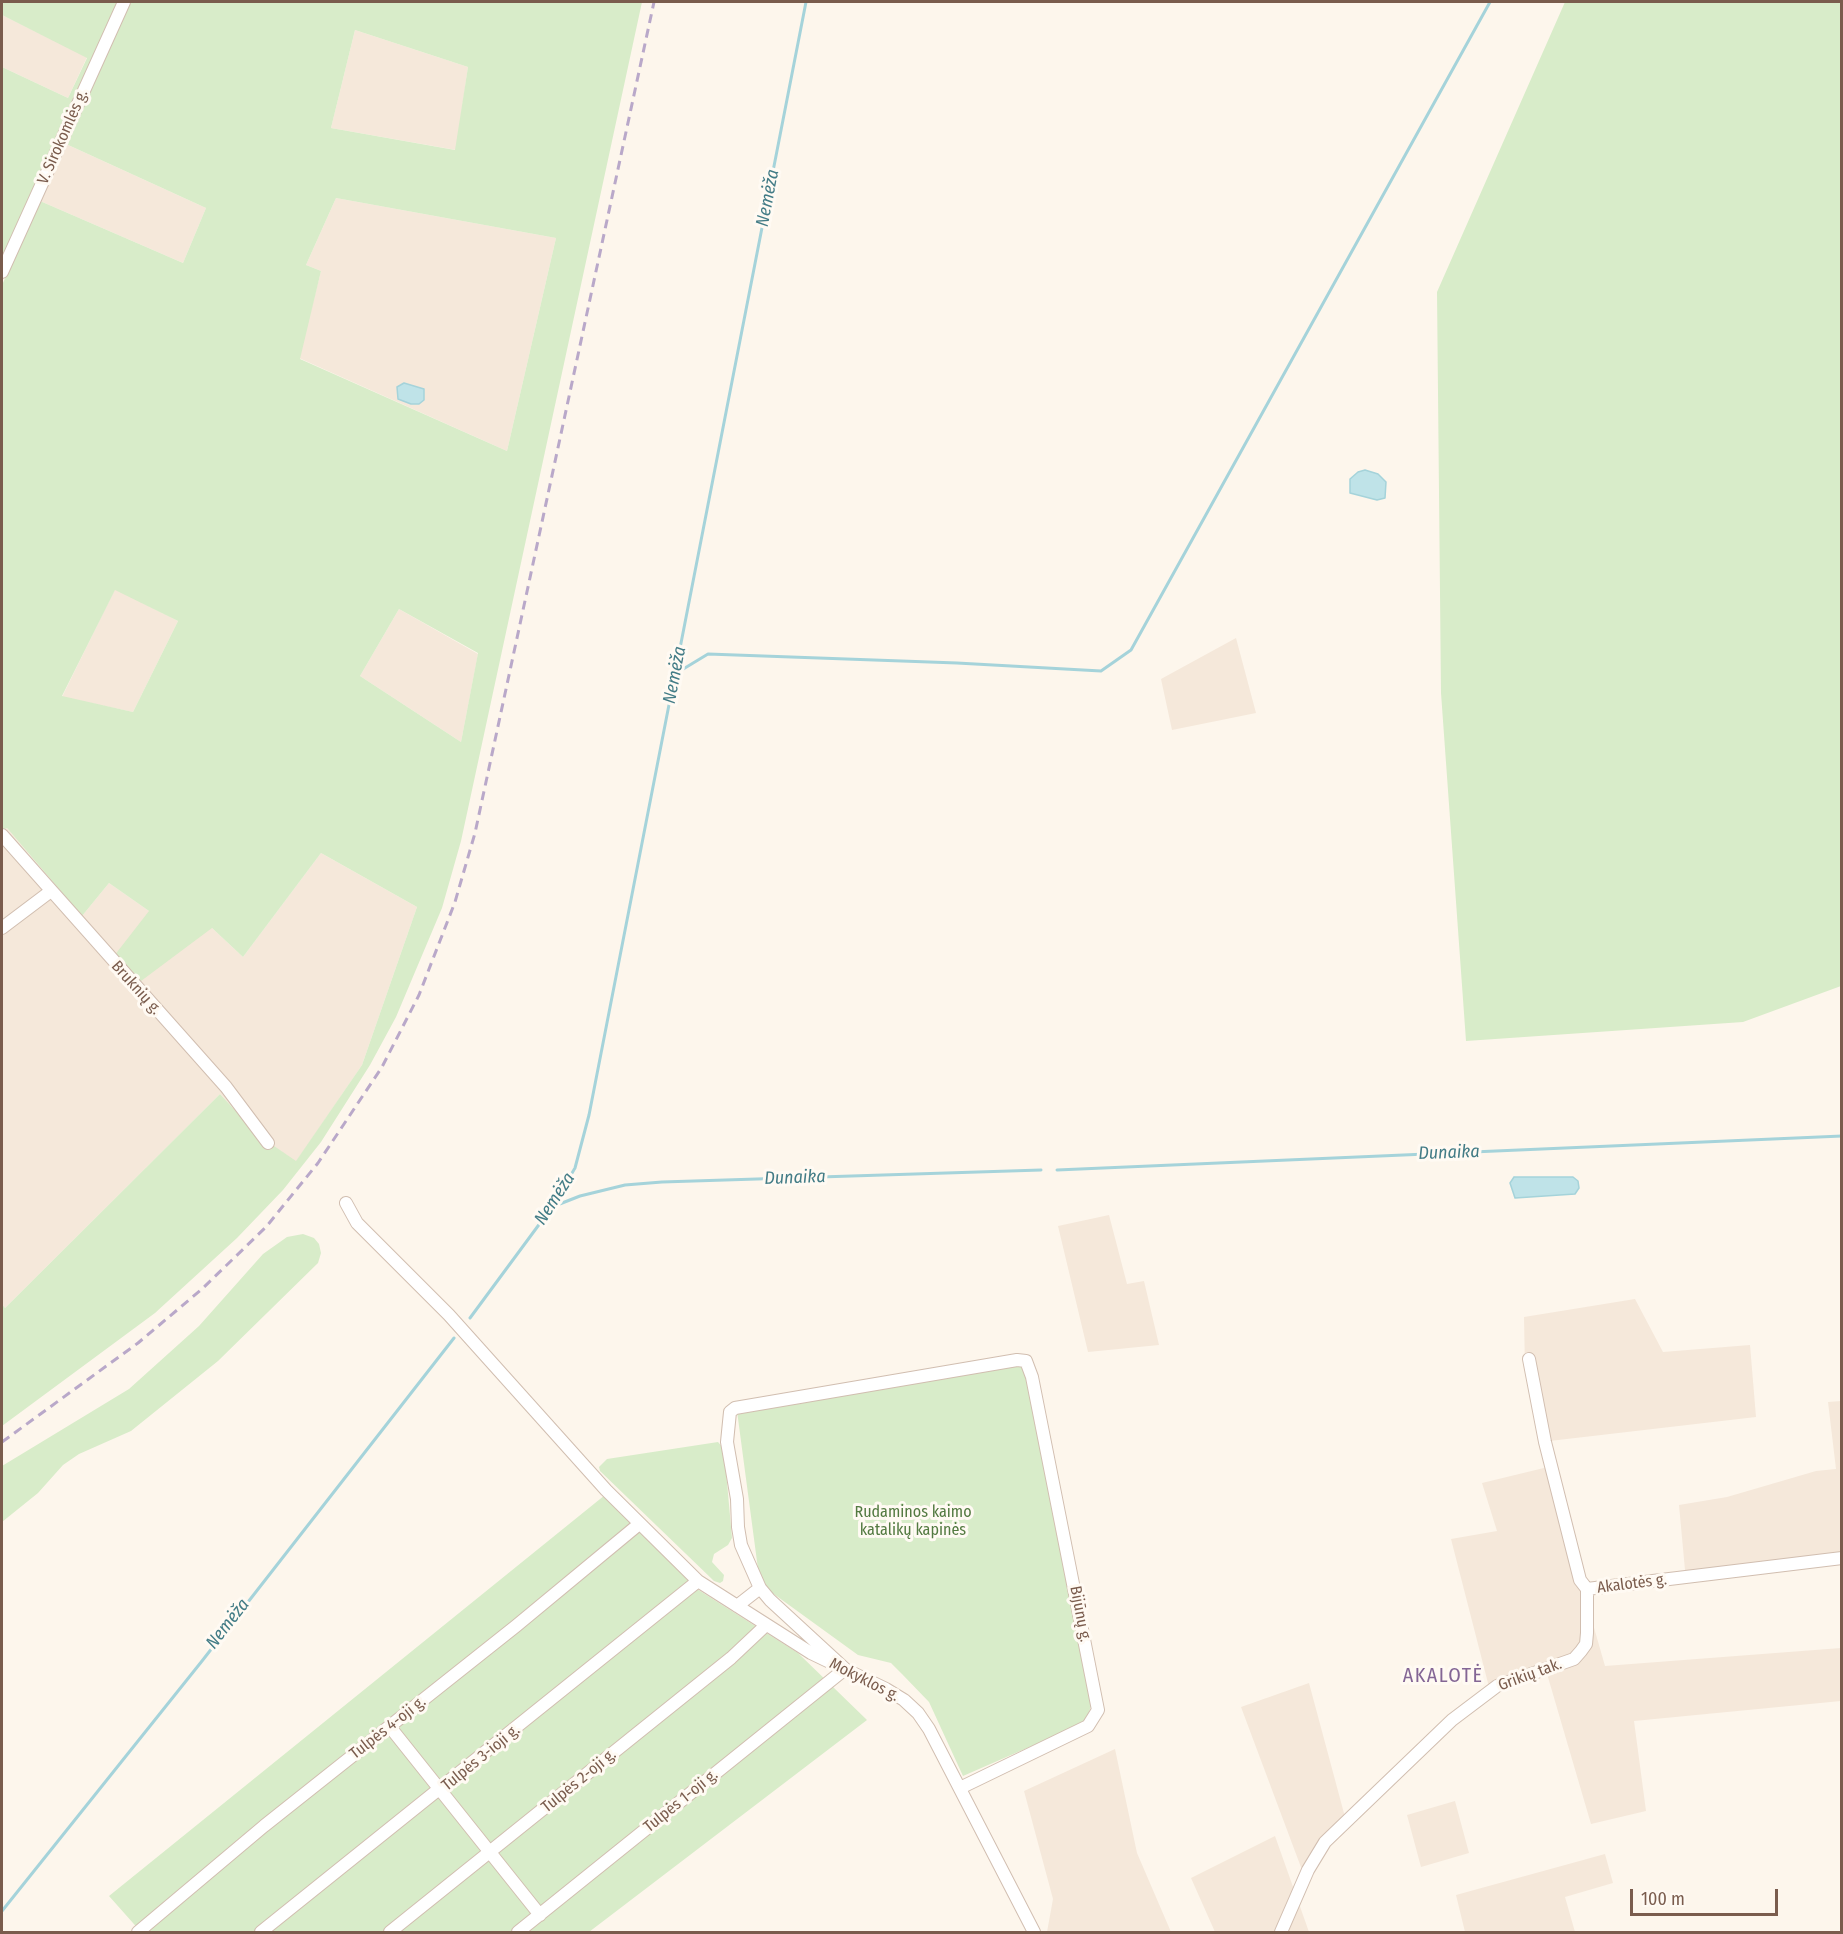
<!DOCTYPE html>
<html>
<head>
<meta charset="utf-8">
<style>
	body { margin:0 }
	#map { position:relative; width:1843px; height:1934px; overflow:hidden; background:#fdf6ec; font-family:"Fira Sans Condensed",sans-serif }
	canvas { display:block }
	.frame { position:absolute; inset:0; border:3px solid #7a5c4d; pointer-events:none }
	.scale { position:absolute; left:1630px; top:1889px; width:148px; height:27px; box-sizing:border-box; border:3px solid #7a5c4d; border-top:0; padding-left:8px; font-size:18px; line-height:21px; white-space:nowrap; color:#7a5c4d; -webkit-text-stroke:4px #fffaf3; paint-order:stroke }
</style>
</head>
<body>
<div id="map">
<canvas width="1843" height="1934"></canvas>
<div class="frame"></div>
<div class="scale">100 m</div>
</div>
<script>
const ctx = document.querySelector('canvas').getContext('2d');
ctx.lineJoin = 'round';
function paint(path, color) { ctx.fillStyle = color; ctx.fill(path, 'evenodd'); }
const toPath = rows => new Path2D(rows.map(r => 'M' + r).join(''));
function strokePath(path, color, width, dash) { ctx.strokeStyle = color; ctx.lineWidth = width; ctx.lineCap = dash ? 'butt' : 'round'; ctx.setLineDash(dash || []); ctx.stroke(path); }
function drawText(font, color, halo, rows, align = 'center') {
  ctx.font = font + ' "Fira Sans Condensed",sans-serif'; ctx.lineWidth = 6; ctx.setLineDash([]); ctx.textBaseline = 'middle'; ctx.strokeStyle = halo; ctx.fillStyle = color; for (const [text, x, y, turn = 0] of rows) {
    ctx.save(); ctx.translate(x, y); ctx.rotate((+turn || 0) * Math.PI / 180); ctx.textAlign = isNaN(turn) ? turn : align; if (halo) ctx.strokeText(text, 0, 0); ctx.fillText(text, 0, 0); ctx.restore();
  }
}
const residential = toPath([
	[2,15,87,57,68,98,2,67],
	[355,30,468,67,456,150,331,128],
	[66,144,206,208,183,263,40,201],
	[336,198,556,238,507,451,299,358,321,271,306,265],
	[115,589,178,621,133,712,62,697],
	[399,609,478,654,461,742,360,676],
	[1236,638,1256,713,1172,730,1161,679],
	[7,828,82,916,109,883,149,911,212,928,243,957,321,853,417,907,362,1065,296,1162,258,1135,220,1094,5,1308,2,1304,2,831],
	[1109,1215,1127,1284,1144,1281,1159,1345,1088,1352,1058,1226],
	[1635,1299,1663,1352,1750,1345,1756,1417,1541,1442,1525,1370,1524,1317],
	[1841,1401,1841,1562,1686,1581,1679,1505,1727,1497,1816,1471,1836,1469,1828,1402],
	[1548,1467,1605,1666,1841,1648,1841,1701,1634,1721,1646,1811,1591,1824,1545,1667,1489,1687,1451,1539,1497,1531,1482,1483],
	[1309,1683,1345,1817,1302,1870,1241,1707],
	[1115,1749,1137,1853,1171,1932,1047,1932,1053,1899,1024,1791],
	[1455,1801,1469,1853,1421,1867,1407,1815],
	[1275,1836,1309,1932,1215,1932,1191,1878],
	[1605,1854,1613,1883,1565,1897,1575,1932,1465,1932,1456,1895]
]);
const green = toPath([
	[2,2,119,2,2,260,2,67,68,98,87,58,2,15],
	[131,2,642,2,461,841,442,908,396,1017,370,1065,321,1142,283,1190,237,1238,155,1313,2,1426,2,1304,5,1308,220,1094,258,1135,296,1161,362,1065,417,907,321,853,243,957,212,928,141,981,114,956,149,911,109,883,82,916,7,828,2,831,2,285,40,201,183,263,206,208,66,144],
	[355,30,468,67,455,150,331,128],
	[336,198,556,238,507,451,300,359,321,271,306,265],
	[115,590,178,621,133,712,62,696],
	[399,609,478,653,461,742,360,676],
	[1565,2,1841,2,1841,986,1743,1022,1466,1041,1441,693,1437,292],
	[303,1234,314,1238,319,1244,321,1253,318,1263,218,1361,131,1431,79,1454,63,1465,38,1493,2,1522,2,1466,129,1389,199,1326,263,1254,287,1237],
	[1021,1364,1027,1370,1092,1703,1087,1718,1082,1724,963,1776,929,1702,902,1674,891,1663,858,1655,760,1584,737,1411],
	[718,1442,724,1449,732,1538,728,1545,714,1554,712,1562,724,1575,723,1581,720,1583,714,1581,600,1471,599,1467,607,1459],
	[605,1495,697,1589,798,1653,867,1720,589,1932,141,1932,109,1896]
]);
const water = toPath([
	[404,383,424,389,424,400,419,404,411,404,398,399,397,387,404,383],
	[1365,470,1378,474,1386,482,1385,498,1377,500,1350,493,1350,479,1358,472,1365,470],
	[1514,1177,1573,1177,1578,1181,1579,1188,1575,1194,1515,1198,1510,1183,1514,1177]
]);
const stream = toPath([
	[675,674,708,654,957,663,1101,671,1131,650,1490,2],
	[1057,1170,1842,1136],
	[552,1207,580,1196,625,1185,662,1182,1041,1170],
	[470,1318,552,1207,575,1168,589,1115,806,2],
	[2,1911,202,1661,454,1338]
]);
const street = toPath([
	[2,272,124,2],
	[2,835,226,1087,268,1143],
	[2,928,51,891],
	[346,1203,357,1223,449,1315,606,1490,698,1581,811,1653,886,1689,904,1700,918,1713,929,1729,1034,1932],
	[1529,1359,1545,1442,1580,1580,1587,1589,1842,1558],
	[737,1606,760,1588],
	[390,1727,540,1915],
	[138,1932,264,1826,516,1626,638,1525],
	[261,1932,698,1581],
	[390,1932,731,1658,765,1626],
	[518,1932,845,1669,770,1600,760,1588,741,1545,738,1527,737,1499,727,1442,730,1412,735,1408,1017,1360,1026,1361,1032,1377,1098,1710,1088,1726,960,1788],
	[1281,1932,1308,1870,1325,1842,1452,1720,1497,1686,1574,1659,1581,1651,1586,1644,1587,1633,1587,1589]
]);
const rail = toPath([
	[2,1442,138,1343,202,1289,266,1227,318,1163,382,1067,419,995,455,902,475,833,654,2]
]);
const streetNames = [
	["V. Sirokomlės g.",63,137,-66],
	["Bruknių g.",136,988,48],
	["Akalotės g.",1632,1584,-7],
	["Bijūnų g.",1080,1614,79],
	["Grikių tak.",1530,1675,-20],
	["Mokyklos g.",864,1680,27],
	["Tulpės 4-oji g.",388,1728,-38],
	["Tulpės 3-ioji g.",481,1758,-39],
	["Tulpės 2-oji g.",579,1781,-39],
	["Tulpės 1-oji g.",681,1801,-39]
];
const parkNames = [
	["Rudaminos kaimo",913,1513],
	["katalikų kapinės",913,1531]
];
const waterNames = [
	["Nemėža",768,198,-79],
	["Nemėža",675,675,-79],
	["Dunaika",1449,1153,-2],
	["Dunaika",795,1178,-2],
	["Nemėža",555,1199,-57],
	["Nemėža",228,1624,-52]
];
const quarterNames = [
	["AKALOTĖ",1443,1676]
];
paint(residential, '#f5e8da');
paint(green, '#d8ecc9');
paint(water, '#bfe3e8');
strokePath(water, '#a5d3da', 1.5);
strokePath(stream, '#a5d3da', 3);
strokePath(street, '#d1beb0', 14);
strokePath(street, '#fff', 12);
strokePath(rail, '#b9a8c9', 3, [9, 6]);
drawText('16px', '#7a5c4d', '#fffaf3', streetNames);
drawText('16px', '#537a41', '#fffaf3', parkNames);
drawText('italic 18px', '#437c86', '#fffaf3', waterNames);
ctx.letterSpacing = '1.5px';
drawText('20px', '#846695', '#fffaf3', quarterNames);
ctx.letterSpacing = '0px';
</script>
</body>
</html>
